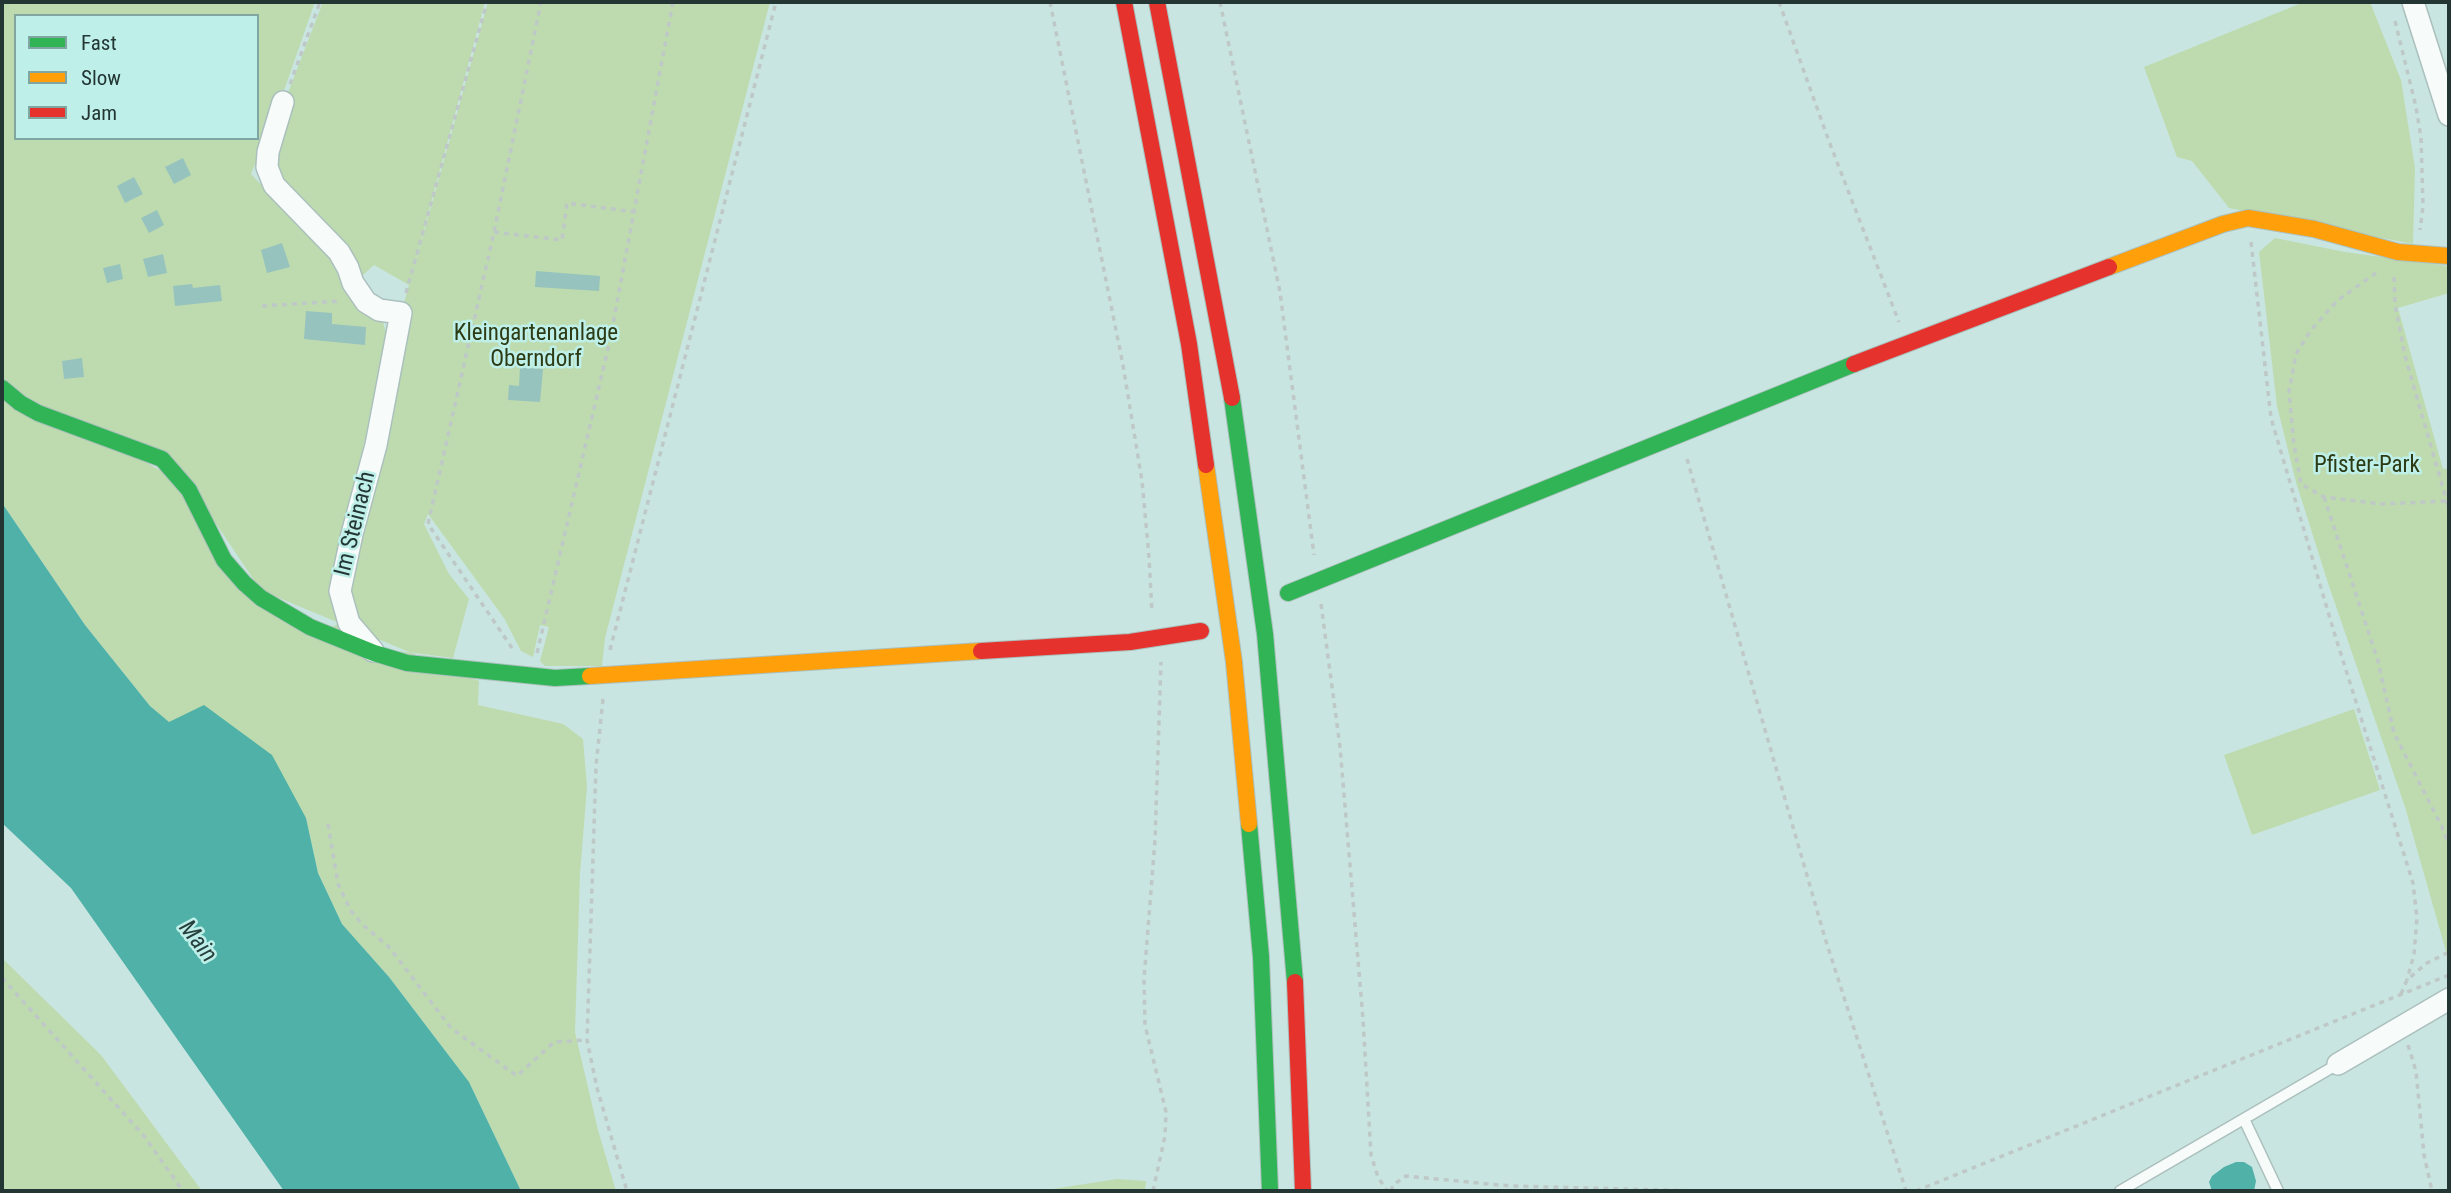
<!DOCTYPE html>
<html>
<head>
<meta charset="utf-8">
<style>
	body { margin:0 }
	#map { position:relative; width:2451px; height:1193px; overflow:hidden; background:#c9e5e1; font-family:"Roboto Condensed",sans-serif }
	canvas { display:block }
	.frame { position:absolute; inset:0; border:4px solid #233634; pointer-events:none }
	.legend { position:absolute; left:14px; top:14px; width:245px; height:126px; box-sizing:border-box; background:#bef0e9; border:2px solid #80a6a1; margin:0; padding:9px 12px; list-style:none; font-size:21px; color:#233634 }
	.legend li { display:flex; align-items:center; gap:14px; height:35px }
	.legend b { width:35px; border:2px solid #80a6a1 }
</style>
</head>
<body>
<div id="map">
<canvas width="2451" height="1193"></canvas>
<div class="frame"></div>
<ul class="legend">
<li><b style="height:9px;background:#30b455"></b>Fast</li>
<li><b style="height:9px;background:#ff9f0a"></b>Slow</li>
<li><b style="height:9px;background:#e5322d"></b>Jam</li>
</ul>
</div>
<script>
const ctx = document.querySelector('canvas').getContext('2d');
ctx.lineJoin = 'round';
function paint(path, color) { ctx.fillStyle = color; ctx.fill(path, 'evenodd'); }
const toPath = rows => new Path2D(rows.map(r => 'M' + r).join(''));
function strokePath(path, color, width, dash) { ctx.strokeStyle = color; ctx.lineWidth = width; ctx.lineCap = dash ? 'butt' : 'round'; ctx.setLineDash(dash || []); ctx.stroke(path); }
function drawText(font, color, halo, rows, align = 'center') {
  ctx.font = font + ' "Roboto Condensed",sans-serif'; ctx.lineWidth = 5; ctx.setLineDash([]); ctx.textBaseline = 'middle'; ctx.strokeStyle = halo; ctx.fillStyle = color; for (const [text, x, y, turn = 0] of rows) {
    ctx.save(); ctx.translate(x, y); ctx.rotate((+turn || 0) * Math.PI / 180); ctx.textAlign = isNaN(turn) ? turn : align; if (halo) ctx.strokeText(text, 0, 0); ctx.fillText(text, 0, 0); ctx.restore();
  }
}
const green = toPath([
	[2,2,315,2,280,102,251,174,328,256,349,296,383,322,387,338,356,480,340,622,329,630,264,595,192,488,2,383],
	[16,16,257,16,257,138,16,138],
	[323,2,485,2,410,282,488,2,770,2,605,638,602,666,545,666,540,661,549,627,540,625,533,657,521,651,504,618,428,514,424,524,449,574,469,599,453,658,375,648,357,622,349,591,401,313,409,285,374,265,354,283,274,185,284,103],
	[2304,2,2370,2,2401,80,2415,168,2413,244,2229,208,2192,161,2177,157,2144,67],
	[2275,238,2345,252,2449,266,2449,293,2398,308,2443,469,2449,468,2449,962,2405,807,2328,583,2296,482,2277,406,2259,252],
	[2,390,162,459,243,583,479,681,478,705,563,724,583,739,587,787,580,874,575,1032,598,1130,616,1191,521,1191,469,1082,389,977,342,924,318,873,306,818,169,723,150,706,85,625,2,503],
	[2354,709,2380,790,2252,835,2224,755],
	[2,958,101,1055,202,1191,2,1191],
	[1117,1179,1146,1181,1145,1191,1040,1191]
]);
const water = toPath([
	[2,503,85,625,150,706,169,722,204,705,272,755,306,818,318,873,342,924,389,977,469,1082,521,1191,284,1191,71,888,2,823],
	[2236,1162,2244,1162,2252,1167,2256,1181,2254,1191,2212,1191,2209,1182,2212,1176,2224,1167]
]);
const building = toPath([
	[183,158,191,175,174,184,165,167],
	[134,177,143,194,125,203,117,186],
	[157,210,164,225,149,233,141,218],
	[282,243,290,267,267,273,261,250],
	[163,254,167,273,148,277,143,259],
	[120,264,123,279,107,283,103,268],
	[536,271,600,276,599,291,535,287],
	[192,284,193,288,220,285,222,301,175,306,173,286],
	[306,311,332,313,332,324,366,327,365,345,304,339],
	[82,358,84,377,64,379,62,361],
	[520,367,543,369,540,402,508,400,509,385,519,386]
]);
const path = toPath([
	[1050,2,1123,365,1142,481,1149,557,1152,613],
	[1220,2,1280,292,1314,555],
	[1779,2,1830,144,1899,322],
	[2395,21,2416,107,2421,138,2423,206,2420,230],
	[290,84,320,2],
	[494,232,562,240,567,203,635,212],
	[2251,242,2271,418,2334,632,2413,883,2417,918,2414,954,2407,980],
	[2376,273,2338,300,2311,330,2296,354,2289,391,2294,445,2301,484,2324,497,2381,504,2446,501],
	[2394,277,2395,304,2405,356,2449,509],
	[406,293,487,2],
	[262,306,340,301],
	[1687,459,1825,938,1906,1191],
	[2324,497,2378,661,2394,733,2442,827,2449,846],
	[1321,604,1340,747,1363,1019,1371,1155,1378,1177,1387,1191],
	[512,648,428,524,494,232,541,2],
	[610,650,776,2],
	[537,653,610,340,673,2],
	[603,699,596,766,587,1040,597,1088,627,1191],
	[328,824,338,884,351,911,363,925,389,947,451,1028,517,1076,554,1042,587,1040],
	[2,978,144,1136,183,1191],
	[2401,994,2407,980,2427,963,2449,952],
	[2408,1045,2416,1071,2424,1155,2432,1191],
	[1153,1191,1165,1136,1166,1112,1145,1025,1144,979,1155,840,1161,662],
	[1391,1191,1393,1185,1406,1176,1510,1186,1698,1191],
	[1916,1191,2449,975]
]);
const lane = toPath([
	[2244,1119,2278,1191],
	[2120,1191,2338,1064]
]);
const street = toPath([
	[2413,2,2449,115],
	[283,102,268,152,267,167,274,185,339,252,348,268,353,283,366,302,379,310,401,313,376,445,352,534,340,591,349,623,373,651],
	[2338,1064,2449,999]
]);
const fast = toPath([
	[2,388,20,403,38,413,162,459,189,490,224,560,244,583,261,598,310,627,374,653,407,663,555,678,590,676],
	[1232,398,1265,634,1295,982],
	[1288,593,1854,364],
	[1249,824,1261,957,1270,1191]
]);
const slow = toPath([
	[2109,267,2223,224,2248,218,2314,229,2398,252,2449,256],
	[1206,465,1234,662,1249,824],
	[590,676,981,651]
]);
const jam = toPath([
	[1124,2,1189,344,1206,465],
	[1157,2,1232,398],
	[1854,364,2109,267],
	[981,651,1130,642,1201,631],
	[1295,982,1303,1191]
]);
const parkNames = [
	["Kleingartenanlage",536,334],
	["Oberndorf",536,360],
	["Pfister-Park",2367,466]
];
const streetNames = [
	["Im Steinach",356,524,-76]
];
const waterNames = [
	["Main",197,942,52]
];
paint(green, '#bedbaf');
paint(water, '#4fb1a8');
paint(building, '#97c3be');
strokePath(lane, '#abc0bd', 13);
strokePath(street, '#abc0bd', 24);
strokePath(fast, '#abc0bd', 18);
strokePath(slow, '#abc0bd', 18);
strokePath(jam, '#abc0bd', 18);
strokePath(path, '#bec8c6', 3.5, [5, 5]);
strokePath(lane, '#f7fbfa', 10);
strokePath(street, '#f7fbfa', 21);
strokePath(fast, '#30b455', 16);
strokePath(slow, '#ff9f0a', 16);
strokePath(jam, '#e5322d', 16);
drawText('23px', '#2d3b14', '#bef0e9', parkNames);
drawText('23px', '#233634', '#bef0e9', streetNames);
drawText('italic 24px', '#27403d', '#bef0e9', waterNames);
</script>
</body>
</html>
